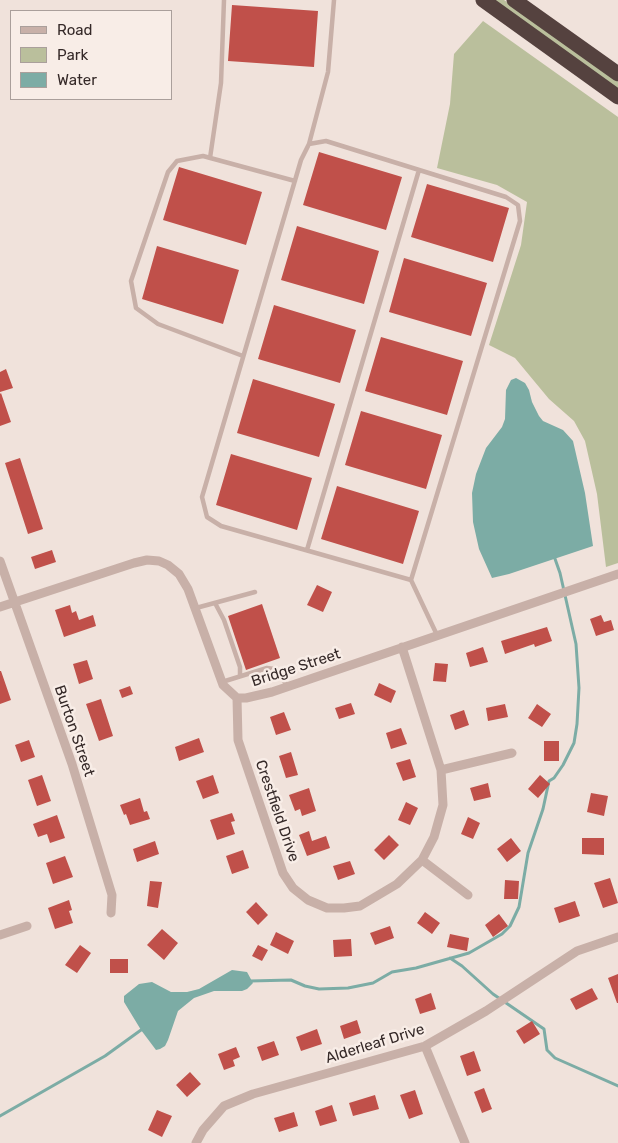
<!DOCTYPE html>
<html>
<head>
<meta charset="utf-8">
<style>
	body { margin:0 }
	#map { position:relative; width:618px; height:1143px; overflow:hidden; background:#f0e2db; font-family:Rubik,sans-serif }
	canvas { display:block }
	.legend { position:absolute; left:10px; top:10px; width:162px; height:90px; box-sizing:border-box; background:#f8ede7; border:1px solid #aa9f9b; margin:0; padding:6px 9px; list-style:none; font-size:15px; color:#352928 }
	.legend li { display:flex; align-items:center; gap:10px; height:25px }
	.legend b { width:25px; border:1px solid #aa9f9b }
</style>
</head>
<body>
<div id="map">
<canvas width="618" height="1143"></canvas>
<ul class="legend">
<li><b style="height:6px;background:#c8b0a8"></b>Road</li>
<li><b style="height:14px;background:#babf9c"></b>Park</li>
<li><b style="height:14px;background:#7caca5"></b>Water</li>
</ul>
</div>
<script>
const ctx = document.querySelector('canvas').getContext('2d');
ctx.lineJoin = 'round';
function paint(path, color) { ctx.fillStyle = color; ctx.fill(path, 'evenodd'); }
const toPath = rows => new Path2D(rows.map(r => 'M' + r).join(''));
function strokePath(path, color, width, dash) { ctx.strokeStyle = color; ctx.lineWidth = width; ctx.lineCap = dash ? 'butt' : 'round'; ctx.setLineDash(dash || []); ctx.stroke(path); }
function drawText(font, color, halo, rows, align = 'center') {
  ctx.font = font + ' Rubik,sans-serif'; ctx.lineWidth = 5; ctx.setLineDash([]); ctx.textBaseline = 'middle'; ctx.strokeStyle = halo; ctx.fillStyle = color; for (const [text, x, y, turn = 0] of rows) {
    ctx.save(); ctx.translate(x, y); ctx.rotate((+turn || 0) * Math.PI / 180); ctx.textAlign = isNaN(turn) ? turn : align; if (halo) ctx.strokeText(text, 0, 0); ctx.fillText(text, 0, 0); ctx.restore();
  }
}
const green = toPath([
	[492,0,504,0,524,14,618,82,618,90],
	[483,21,618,117,618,563,606,567,597,494,585,441,574,421,549,399,515,358,489,345,521,245,527,202,497,185,437,168,450,104,454,54]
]);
const water = toPath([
	[516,378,525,383,529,390,532,402,539,416,543,421,563,430,573,441,585,493,593,546,509,574,492,578,479,549,473,522,472,493,476,474,486,448,502,427,505,419,506,390,511,380],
	[232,970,247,972,253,983,247,989,242,991,214,991,194,998,178,1011,168,1040,165,1046,160,1049,156,1050,141,1030,124,1002,124,996,139,984,152,982,171,992,187,992,199,989]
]);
const stream = toPath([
	[450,958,462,966,493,994,544,1029,547,1050,555,1058,618,1086],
	[250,981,291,980,305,986,319,989,348,988,373,983,392,972,416,968,469,953,502,934,510,926,519,907,528,853,543,809,549,781,554,778,563,765,574,743,577,724,579,688,576,644,560,573,554,556],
	[0,1116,105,1056,141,1030,145,1029]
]);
const building = toPath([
	[232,5,318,11,314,67,228,61],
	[319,152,402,177,386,230,303,205],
	[179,167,262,192,246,245,163,220],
	[427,184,509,208,493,262,411,237],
	[297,226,379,251,364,304,281,280],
	[157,246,239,270,223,324,142,299],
	[404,258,487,283,471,336,389,312],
	[274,305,356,330,340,383,258,359],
	[381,337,463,361,447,415,365,391],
	[6,369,13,388,0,392,0,372],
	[253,379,335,404,319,457,237,433],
	[1,393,11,422,0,426,0,394],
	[361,411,442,435,426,489,345,465],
	[231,454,312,478,297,530,216,505],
	[20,458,43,529,28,534,5,463],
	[337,486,419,511,403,564,321,539],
	[52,550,56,562,35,569,31,557],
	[317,585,332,592,323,612,307,605],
	[262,604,280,658,246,670,228,616],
	[70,605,72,613,76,611,79,620,93,615,96,626,64,637,55,610],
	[601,615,604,622,611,620,614,630,596,636,590,619],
	[547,627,552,641,535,647,534,644,505,654,501,641],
	[483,647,488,662,470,667,466,653],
	[87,660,93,679,79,684,73,664],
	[435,663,448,664,446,682,433,681],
	[0,671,1,671,11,700,0,704],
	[379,683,396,691,391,703,374,695],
	[130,686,133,694,122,698,119,690],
	[101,699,113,736,99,741,86,704],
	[351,703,355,714,339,719,335,708],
	[505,704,508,717,488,721,486,708],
	[537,704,551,714,542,727,528,718],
	[464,710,469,725,455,730,450,715],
	[284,712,291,730,276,735,270,717],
	[401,728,407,744,391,749,386,733],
	[199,738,204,752,179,761,175,747],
	[29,740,35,757,21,762,15,745],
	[544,741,559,741,559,761,544,761],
	[291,752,298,775,286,778,279,756],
	[410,759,416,777,403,781,396,763],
	[42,775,51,801,37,806,28,780],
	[213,775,219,793,203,799,196,781],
	[540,775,550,784,538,798,528,789],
	[488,783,491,797,474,801,470,788],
	[309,788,316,811,302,816,300,809,295,811,289,795],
	[591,793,608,796,604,816,587,812],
	[140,798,144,812,147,811,150,819,130,825,126,814,124,815,120,805],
	[406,802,418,808,410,825,398,820],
	[232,813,235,821,231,822,235,834,217,840,210,820],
	[57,815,65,838,50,843,47,834,38,837,33,824],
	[468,817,480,823,473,839,461,834],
	[309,831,312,841,326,836,330,848,307,856,299,835],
	[389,835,399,845,384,860,374,850],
	[511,838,521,851,507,862,497,849],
	[582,838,604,838,604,855,582,854],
	[155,841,159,854,137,862,133,849],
	[243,850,249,868,232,874,226,856],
	[65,856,73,877,53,884,46,863],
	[350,861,355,874,338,880,333,866],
	[610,878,618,903,603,908,594,883],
	[505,880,519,881,518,899,504,899],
	[150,881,162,882,158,908,147,906],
	[69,900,72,910,69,911,73,923,55,929,48,908],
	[575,901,580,916,559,923,554,908],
	[256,902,268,915,258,925,246,912],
	[425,912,440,923,432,934,417,923],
	[499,914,508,926,493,937,485,925],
	[390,926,394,938,375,945,370,933],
	[162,929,178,943,164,960,147,945],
	[276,932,294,941,288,954,270,945],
	[450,934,469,938,467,951,447,947],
	[351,939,352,956,334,957,333,940],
	[80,945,91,953,77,973,65,965],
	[258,945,268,950,262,961,252,956],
	[110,959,128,959,128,973,110,973],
	[618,974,618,1003,617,1003,608,978],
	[592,988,598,999,576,1010,570,999],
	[431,993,436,1009,420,1014,415,999],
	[357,1020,361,1033,344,1039,340,1026],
	[532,1021,540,1034,524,1044,516,1031],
	[317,1029,322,1044,301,1051,296,1037],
	[274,1041,279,1055,262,1061,257,1047],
	[236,1047,240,1057,233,1060,235,1066,224,1070,218,1054],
	[474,1051,481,1071,467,1076,460,1056],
	[190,1072,201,1084,187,1097,176,1085],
	[484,1088,492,1109,482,1113,474,1092],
	[415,1090,423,1114,409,1119,400,1095],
	[375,1095,379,1109,353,1116,349,1103],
	[332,1105,337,1121,320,1126,315,1111],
	[157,1110,172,1116,162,1137,148,1130],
	[294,1112,298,1126,279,1132,274,1118]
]);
const lane = toPath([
	[309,144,328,72,334,0],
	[210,158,221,83,224,0],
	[243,356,158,324,136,308,131,281,168,172,177,161,203,156,295,181],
	[307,550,419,170],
	[411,580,221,526,207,517,202,497,301,160,309,144,326,141,506,197,518,205,520,221,411,580,437,635],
	[215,603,224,620,240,667,240,676],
	[196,608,255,592],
	[222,682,267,668,274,669,288,686]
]);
const street = toPath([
	[0,561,72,764,112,895,111,913],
	[0,607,134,563,147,560,159,561,168,565,179,574,188,589,223,685,237,698,246,698,272,692,618,574],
	[237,698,238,740,283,873,293,888,308,900,327,908,344,908,360,906,397,884,422,860,434,837,443,805,441,770,402,647],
	[441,770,512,753],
	[422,860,468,895],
	[0,935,27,926],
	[425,1046,465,1143],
	[196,1143,203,1130,224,1106,253,1094,425,1046,486,1011,577,951,618,937]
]);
const highway = toPath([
	[483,0,618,97],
	[514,0,618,74]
]);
const streetNames = [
	["Bridge Street",296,668,-18],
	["Burton Street",74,731,71],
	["Crestfield Drive",277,811,71],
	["Alderleaf Drive",375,1044,-17]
];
paint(green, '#babf9c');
paint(water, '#7caca5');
strokePath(stream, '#7caca5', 3);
paint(building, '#c0504a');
strokePath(lane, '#c8b0a8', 4.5);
strokePath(street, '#c8b0a8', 9);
strokePath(highway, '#55423f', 15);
drawText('15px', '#352928', '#f8ede7', streetNames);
</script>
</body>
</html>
